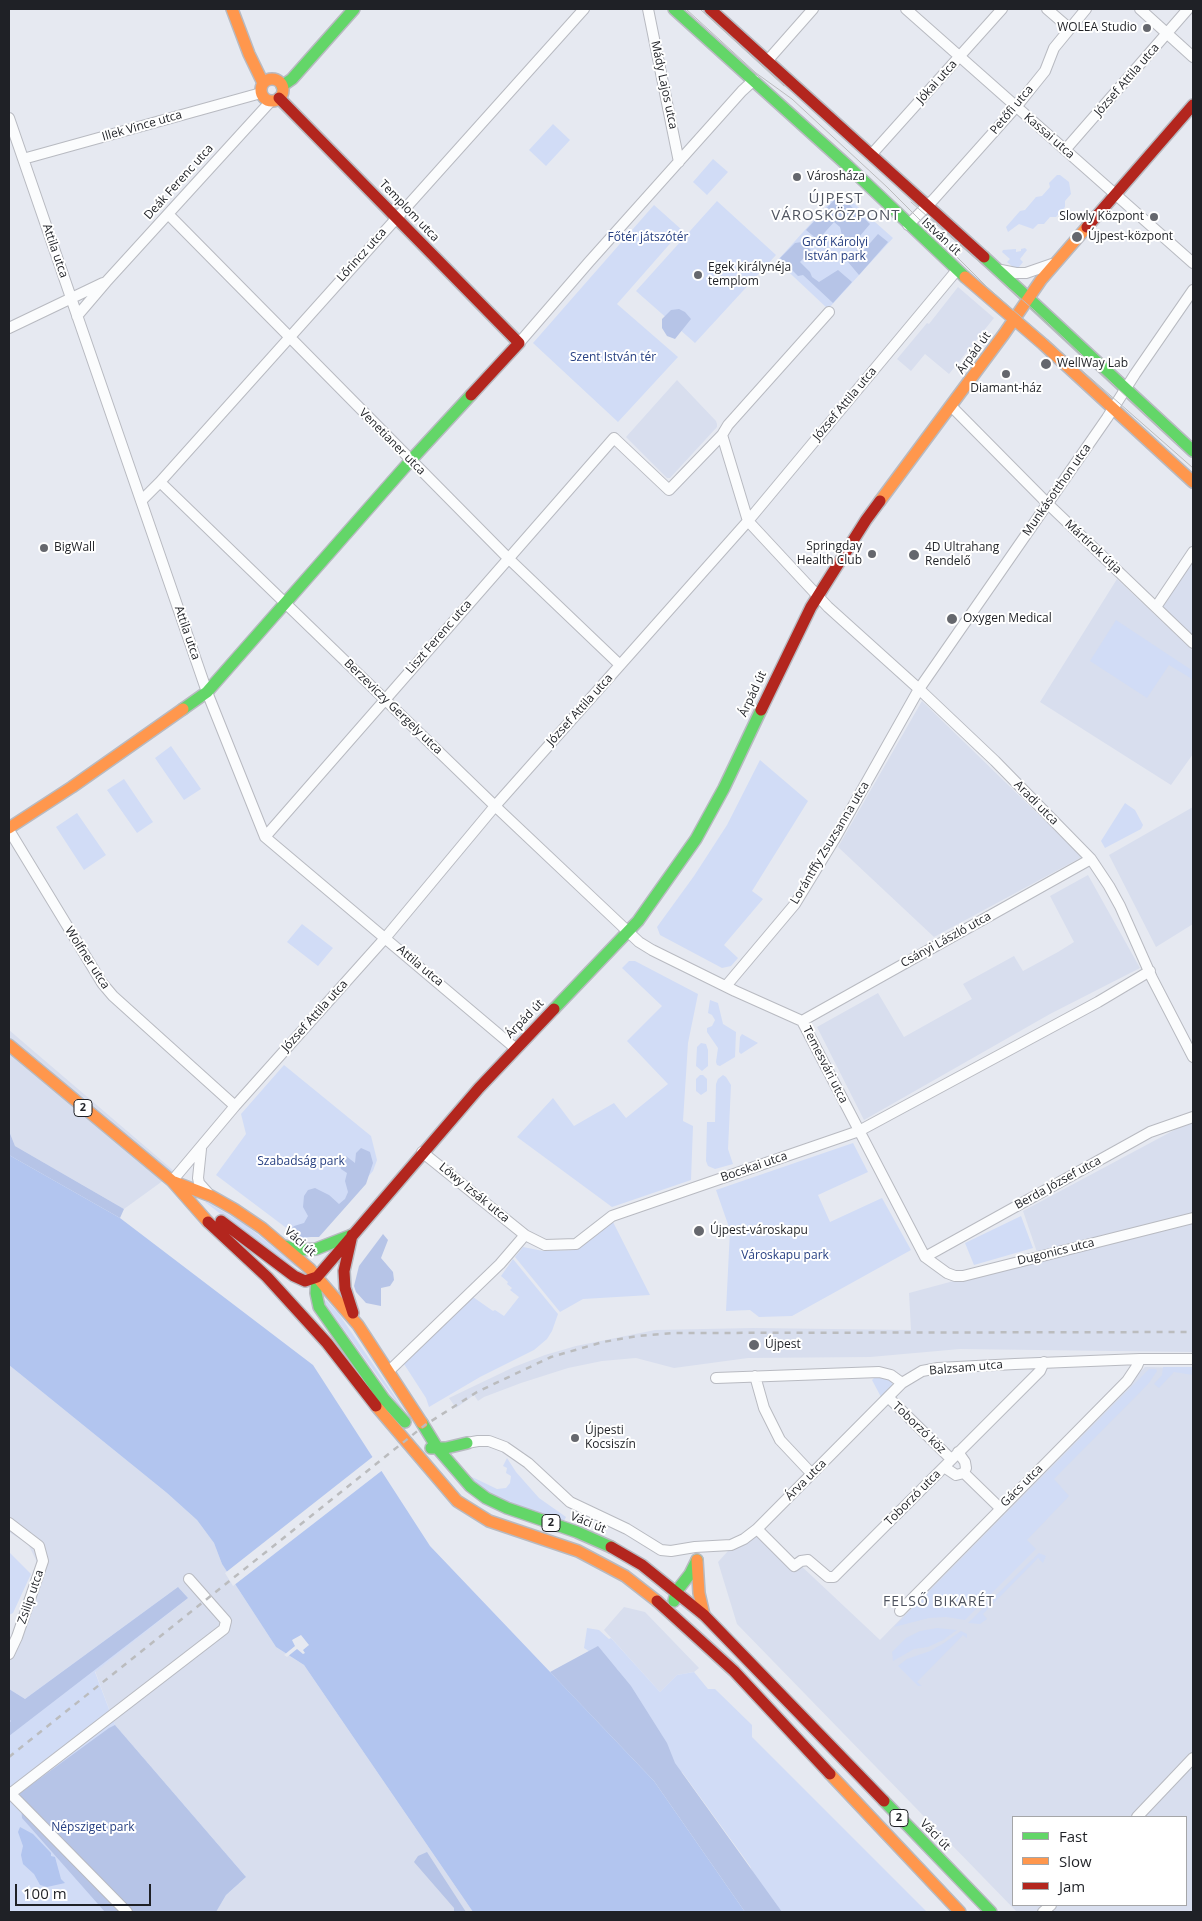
<!DOCTYPE html>
<html>
<head>
<meta charset="utf-8">
<style>
	body { margin:0 }
	#map { position:relative; width:1202px; height:1921px; overflow:hidden; background:#e6e9f1; font-family:"Open Sans",sans-serif }
	canvas { display:block }
	.frame { position:absolute; inset:0; border:10px solid #1f2126; pointer-events:none }
	.legend { position:absolute; left:1012px; top:1816px; width:175px; height:90px; box-sizing:border-box; background:#fff; border:1px solid #a5a6a8; margin:0; padding:6px 9px; list-style:none; font-size:15px; color:#1f2126 }
	.legend li { display:flex; align-items:center; gap:10px; height:25px }
	.legend b { width:25px; border:1px solid #a5a6a8 }
	.scale { position:absolute; left:15px; top:1884px; width:136px; height:22px; box-sizing:border-box; border:2px solid #1f2126; border-top:0; padding-left:6px; font-size:15px; line-height:18px; white-space:nowrap; color:#1f2126; -webkit-text-stroke:4px #fff; paint-order:stroke }
</style>
</head>
<body>
<div id="map">
<canvas width="1202" height="1921"></canvas>
<div class="frame"></div>
<ul class="legend">
<li><b style="height:6px;background:#63d668"></b>Fast</li>
<li><b style="height:6px;background:#ff974d"></b>Slow</li>
<li><b style="height:6px;background:#b3261e"></b>Jam</li>
</ul>
<div class="scale">100 m</div>
</div>
<script>
const ctx = document.querySelector('canvas').getContext('2d');
ctx.lineJoin = 'round';
function paint(path, color) { ctx.fillStyle = color; ctx.fill(path, 'evenodd'); }
const toPath = rows => new Path2D(rows.map(r => 'M' + r).join(''));
function strokePath(path, color, width, dash) { ctx.strokeStyle = color; ctx.lineWidth = width; ctx.lineCap = dash ? 'butt' : 'round'; ctx.setLineDash(dash || []); ctx.stroke(path); }
function drawText(font, color, halo, rows, align = 'center') {
  ctx.font = font + ' "Open Sans",sans-serif'; ctx.lineWidth = 4; ctx.setLineDash([]); ctx.textBaseline = 'middle'; ctx.strokeStyle = halo; ctx.fillStyle = color; for (const [text, x, y, turn = 0] of rows) {
    ctx.save(); ctx.translate(x, y); ctx.rotate((+turn || 0) * Math.PI / 180); ctx.textAlign = isNaN(turn) ? turn : align; if (halo) ctx.strokeText(text, 0, 0); ctx.fillText(text, 0, 0); ctx.restore();
  }
}
const built = toPath([
	[958,287,994,318,949,374,925,354,911,371,897,359,927,323,929,324],
	[677,380,716,421,717,424,717,427,670,478,667,478,626,437],
	[1193,561,1193,637,1161,607],
	[1117,579,1193,651,1193,754,1171,785,1040,702],
	[922,701,1082,857,934,937,838,847],
	[1193,807,1193,924,1156,947,1109,855],
	[1088,875,1140,968,1050,1014,864,1120,817,1027,878,993,904,1037,972,999,963,984,1014,956,1023,971,1058,952,1074,942,1050,896],
	[9,1030,175,1172,124,1209,15,1146,9,1131],
	[1193,1120,1193,1352,960,1349,870,1357,748,1358,674,1368,636,1358,602,1361,568,1368,521,1383,484,1397,478,1401,474,1395,456,1408,449,1398,514,1367,545,1355,576,1346,655,1330,753,1328,911,1330,909,1293,1039,1258,1023,1211],
	[9,1365,167,1493,197,1520,214,1543,222,1564,276,1647,304,1665,473,1912,216,1912,226,1895,246,1877,115,1725,95,1671,188,1598,178,1587,25,1699,9,1689,9,1641,32,1585,37,1562,28,1544,9,1532],
	[1145,1367,1193,1368,1193,1912,1017,1912,737,1624,718,1562,738,1540,764,1531,880,1640],
	[1013,1817,1186,1817,1186,1905,1013,1905],
	[624,1607,645,1612,699,1668,694,1672,677,1675,660,1692,604,1630]
]);
const green = toPath([
	[553,124,570,140,546,166,529,150],
	[713,159,728,172,707,195,693,182],
	[1057,175,1060,175,1069,182,1071,194,1065,201,1065,207,1056,217,1050,217,1044,224,1038,224,1033,229,1019,224,1008,232,1006,227,1020,211,1025,210,1036,197,1042,196,1050,187,1049,183],
	[840,191,893,238,828,309,777,261],
	[717,201,776,255,695,343,636,291],
	[654,205,682,230,617,304,678,357,618,422,533,343],
	[1025,248,1027,250,1020,259,1023,262,1019,267,1013,267,1007,262,1010,259,1002,252,1003,250,1016,249,1016,252,1021,251,1021,249],
	[1116,620,1193,671,1192,679,1169,665,1147,698,1090,661],
	[171,746,201,789,184,800,155,758],
	[760,760,808,801,752,891,763,899,724,945,738,958,731,966,722,968,660,935,657,927,694,876,727,825],
	[124,779,153,822,137,833,107,790],
	[1125,803,1135,810,1143,825,1141,829,1105,848,1101,841],
	[77,813,106,855,84,870,56,827],
	[302,924,333,948,318,966,287,942],
	[629,961,635,961,698,994,688,1043,683,1121,693,1126,691,1180,612,1207,517,1137,553,1098,574,1126,614,1103,626,1118,668,1084,627,1041,662,1006,622,968],
	[710,1000,718,1003,723,1024,736,1032,735,1057,720,1066,717,1065,716,1062,718,1048,707,1032,707,1028,712,1026,715,1020,712,1015,708,1013],
	[742,1034,758,1043,741,1054,739,1052,740,1037],
	[701,1043,706,1044,708,1050,708,1066,702,1071,696,1066,697,1047],
	[284,1065,371,1136,377,1160,373,1171,316,1236,301,1239,216,1175,246,1134,241,1114],
	[700,1075,703,1075,707,1079,707,1091,701,1095,696,1091,696,1079],
	[723,1075,726,1077,731,1085,728,1149,733,1164,715,1169,708,1166,706,1161,707,1122,715,1122,716,1084,718,1079],
	[853,1143,868,1172,818,1195,830,1222,882,1198,911,1250,792,1316,759,1317,750,1310,726,1311,730,1230,716,1190],
	[205,1202,207,1202,246,1225,300,1269,273,1254],
	[1021,1216,1033,1248,974,1265,965,1243],
	[613,1222,650,1295,583,1299,560,1312,515,1257,523,1247,543,1251,577,1250],
	[513,1259,558,1314,552,1331,547,1339,534,1350,480,1377,429,1407,426,1398,404,1364,473,1297,493,1311,495,1310,504,1316,519,1297,510,1290,512,1288,507,1284,508,1282,501,1276],
	[326,1300,339,1314,406,1413,405,1414,324,1302],
	[1163,1367,1193,1367,1193,1375,1174,1372,1159,1388,1154,1384,1162,1375],
	[1149,1369,1156,1369,1157,1371,1149,1383,1054,1479,1069,1496,1027,1540,1036,1549,965,1620,946,1617,929,1618,894,1627],
	[874,1378,889,1378,892,1381,892,1386,881,1397,872,1380],
	[507,1458,516,1472,539,1498,566,1517,563,1523,488,1495,470,1476,497,1489,506,1488,510,1483,511,1476,506,1473,507,1468,503,1466],
	[9,1552,31,1574,13,1613,9,1615],
	[1039,1553,1046,1556,1043,1563,1038,1558,983,1614,987,1619,980,1624,968,1623],
	[178,1587,188,1598,95,1672,115,1725,246,1877,226,1895,216,1912,9,1912,9,1689,25,1699],
	[587,1628,599,1630,609,1639,611,1638,660,1692,677,1675,694,1672,708,1689,715,1689,752,1725,752,1737,927,1912,770,1912,750,1866,682,1772,676,1775,617,1669,584,1648],
	[937,1628,957,1630,943,1640,928,1647,914,1649,893,1661,892,1652,906,1638,920,1631],
	[961,1631,967,1634,967,1638,963,1635,917,1682,922,1686,918,1686,898,1666,907,1659,930,1651,944,1643]
]);
const forest = toPath([
	[839,195,870,224,859,237,843,240,840,227,834,222,818,240,806,230],
	[878,234,888,242,859,275,848,262,858,248,864,250],
	[802,242,811,250,800,262,810,272,812,277,819,282,838,270,852,282,833,303,803,275,798,276,780,258,795,243],
	[679,309,685,312,691,319,675,339,667,336,662,328,662,319,671,310],
	[9,1131,15,1146,124,1209,120,1218,9,1155],
	[361,1148,370,1152,373,1163,366,1184,319,1237,296,1237,289,1232,294,1226,304,1223,308,1216,303,1207,304,1196,308,1190,315,1188,329,1195,339,1204,345,1199,348,1192,345,1181,347,1173,341,1169,339,1162,341,1158,346,1156,355,1163,356,1153],
	[383,1234,388,1240,381,1258,393,1272,394,1280,390,1286,381,1288,381,1306,366,1303,356,1292,354,1286,359,1266],
	[178,1587,188,1598,9,1736,9,1723,11,1721,9,1719,9,1689,25,1699],
	[598,1646,631,1686,667,1743,675,1763,782,1912,745,1912,654,1781,550,1672],
	[115,1725,246,1877,226,1895,216,1912,105,1912,22,1818,20,1793,109,1728],
	[427,1852,466,1912,454,1912,454,1908,414,1862,418,1856]
]);
const water = toPath([
	[9,1155,120,1218,313,1365,430,1546,654,1781,745,1912,473,1912,304,1665,276,1647,222,1564,214,1543,197,1520,167,1493,9,1365],
	[20,1827,33,1834,51,1853,51,1856,55,1857,61,1879,65,1883,47,1887,40,1885,34,1874,23,1864,21,1855,23,1846,18,1832]
]);
const pier = toPath([
	[375,1455,384,1469,233,1586,225,1573],
	[301,1635,309,1645,303,1650,305,1653,303,1654,297,1649,287,1657,284,1655,295,1646,292,1640]
]);
const street = toPath([
	[648,9,679,162],
	[906,9,1193,263],
	[1047,9,1069,28],
	[1140,9,1193,57],
	[768,60,813,9],
	[9,118,207,692,265,837,515,1048],
	[1065,150,1188,9],
	[871,155,1002,9],
	[23,159,261,93],
	[169,215,508,558,620,665],
	[908,225,934,199,1016,107,1045,71,1054,48,1086,9],
	[1001,270,1016,273,1026,273,1052,264],
	[77,316,106,282,271,101],
	[9,328,103,283],
	[519,343,589,262,742,91,754,80],
	[951,406,1048,504,1193,643],
	[722,435,748,521,828,607,919,689,995,761,1091,859,1109,886,1120,906,1152,978,1193,1057],
	[160,482,495,806,639,942,652,950,735,991,802,1021,925,1257,947,1273,955,1276,963,1276,1193,1218],
	[141,501,160,482,584,9],
	[1156,607,1193,552],
	[9,830,102,983,113,996,235,1106],
	[265,837,614,438,669,490,722,435,728,425,829,312],
	[726,986,795,904,834,840,919,689,1107,418,1135,374,1193,290],
	[802,1021,1091,859],
	[201,1149,198,1178,199,1183,208,1193],
	[422,1152,525,1235,545,1245,576,1244,612,1216,859,1131,1098,1002,1150,971],
	[172,1181,235,1106,386,937,495,806,748,521,957,270],
	[925,1257,1150,1132,1193,1117],
	[389,1371,500,1264,525,1235],
	[755,1376,764,1408,780,1440,812,1474],
	[716,1378,879,1372,891,1375,902,1383],
	[888,1397,951,1459],
	[467,1443,478,1441,489,1441,505,1447,528,1463,570,1502,627,1529,661,1550,671,1551,695,1547,731,1545,744,1539,757,1529,902,1383,922,1371,938,1368,1015,1364,1140,1359,1193,1359],
	[944,1467,956,1475,964,1473,966,1468,965,1462,958,1452],
	[964,1473,1000,1508],
	[9,1523,39,1546,43,1561,17,1637,9,1654],
	[757,1529,794,1566,801,1561,808,1560,828,1577,834,1577,1040,1371,1044,1362],
	[900,1611,1127,1381,1137,1366,1140,1359],
	[9,1792,127,1912],
	[10,1794,224,1629,226,1621,189,1579],
	[1137,1817,1193,1758],
	[1043,1912,1051,1905]
]);
const fast = toPath([
	[674,9,848,166,965,277],
	[282,86,292,79,354,9],
	[984,257,1193,451],
	[183,709,207,692,411,460,471,395],
	[554,1009,638,921,696,839,724,788,761,710],
	[285,1246,300,1250,316,1249,352,1235],
	[317,1277,316,1293,319,1307,384,1399,405,1422],
	[422,1423,438,1449,470,1486,486,1498,507,1508,577,1532,611,1547],
	[431,1448,446,1448,467,1443],
	[674,1601,676,1592,690,1574,697,1560],
	[884,1801,991,1912]
]);
const slow = toPath([
	[232,9,249,54,263,83],
	'261 90a11 11 0 1 1 22 0a11 11 0 1 1-22 0Z',
	[965,277,1043,344,1193,482],
	[880,501,1004,334,1041,280,1087,227],
	[9,828,72,787,183,709],
	[9,1045,172,1181,208,1222],
	[174,1182,211,1196,234,1209,262,1228,310,1269,358,1325,422,1423],
	[376,1406,457,1501,489,1521,578,1551,625,1576,657,1601],
	[697,1560,699,1593,704,1615],
	[830,1774,960,1912]
]);
const jam = toPath([
	[710,9,984,257],
	[279,98,519,343,471,395],
	[1087,227,1193,105],
	[761,710,811,607,866,520,880,501],
	[221,1221,294,1276,305,1281,317,1277],
	[208,1222,267,1277,327,1343,376,1406],
	[352,1235,344,1271,345,1288,353,1313],
	[317,1277,479,1088,554,1009],
	[611,1547,642,1565,704,1615,884,1801],
	[657,1601,734,1671,830,1774]
]);
const tram = toPath([
	[686,9,756,73,792,99,887,187,987,287,1193,468],
	[700,9,784,86],
	[911,202,1034,310,1177,444]
]);
const rail = toPath([
	[9,1757,425,1425,477,1392,551,1357,603,1342,638,1336,673,1333,1193,1332]
]);
const markers = [
	[1147,28,5,"#65676d"],
	[797,177,5,"#65676d"],
	[1154,217,5,"#65676d"],
	[1077,237,6,"#65676d"],
	[698,275,5,"#65676d"],
	[1046,364,6,"#65676d"],
	[1006,374,5,"#65676d"],
	[44,548,5,"#65676d"],
	[872,554,5,"#65676d"],
	[914,555,6,"#65676d"],
	[952,619,6,"#65676d"],
	[699,1231,6,"#65676d"],
	[754,1345,6,"#65676d"],
	[575,1438,5,"#65676d"]
];
const shields = [
	[83,1108,18],
	[551,1523,18],
	[899,1818,18]
];
const shieldNames = [
	["2",83,1108],
	["2",551,1523],
	["2",899,1818]
];
const poiNames = [
	["WOLEA Studio",1137,28,"right"],
	["Városháza",807,177],
	["Slowly Központ",1144,217,"right"],
	["Újpest-központ",1088,237],
	["Egek királynéja",708,268],
	["templom",708,282],
	["WellWay Lab",1057,364],
	["Diamant-ház",1006,389,"center"],
	["Springday",862,547,"right"],
	["Health Club",862,561,"right"],
	["BigWall",54,548],
	["4D Ultrahang",925,548],
	["Rendelő",925,562],
	["Oxygen Medical",963,619],
	["Újpest-városkapu",710,1231],
	["Újpest",765,1345],
	["Újpesti",585,1431],
	["Kocsiszín",585,1445]
];
const streetNames = [
	["József Attila utca",1127,80,-49],
	["Jókai utca",937,82,-48],
	["Mády Lajos utca",664,85,78],
	["Petőfi utca",1012,110,-50],
	["Illek Vince utca",142,126,-16],
	["Kassai utca",1049,136,41],
	["Deák Ferenc utca",179,182,-48],
	["Templom utca",409,211,46],
	["István út",941,237,43],
	["Attila utca",55,251,71],
	["Lőrincz utca",362,255,-48],
	["Árpád út",974,353,-54],
	["József Attila utca",845,404,-50],
	["Venetianer utca",392,442,45],
	["Munkásotthon utca",1057,490,-55],
	["Mártírok útja",1093,547,43],
	["Attila utca",187,633,71],
	["Liszt Ferenc utca",439,637,-49],
	["Árpád út",753,694,-65],
	["Berzeviczy Gergely utca",393,707,44],
	["József Attila utca",580,710,-48],
	["Aradi utca",1036,803,45],
	["Lorántffy Zsuzsanna utca",830,843,-59],
	["Csányi László utca",946,940,-29],
	["Wolfner utca",87,958,57],
	["Attila utca",420,966,40],
	["József Attila utca",315,1016,-48],
	["Árpád út",525,1019,-46],
	["Temesvári utca",825,1065,63],
	["Bocskai utca",754,1167,-19],
	["Berda József utca",1058,1183,-29],
	["Lőwy Izsák utca",474,1193,39],
	["Váci út",300,1242,41],
	["Dugonics utca",1056,1252,-14],
	["Balzsam utca",966,1368,-5],
	["Toborzó köz",919,1428,44],
	["Árva utca",806,1480,-45],
	["Gács utca",1022,1486,-45],
	["Toborzó utca",913,1498,-45],
	["Váci út",588,1523,22],
	["Zsilip utca",31,1597,-71],
	["Váci út",935,1835,46]
];
const parkNames = [
	["Főtér játszótér",648,238],
	["Gróf Károlyi",835,243],
	["István park",835,257],
	["Szent István tér",613,358],
	["Szabadság park",301,1162],
	["Városkapu park",785,1256],
	["Népsziget park",93,1828]
];
const neighbourhoodNames = [
	["FELSŐ BIKARÉT",939,1602]
];
const quarterNames = [
	["ÚJPEST",836,199],
	["VÁROSKÖZPONT",836,216]
];
paint(built, '#d8deee');
paint(green, '#d1dcf6');
paint(forest, '#b6c4e7');
paint(water, '#b2c5ef');
paint(pier, '#e6e9f1');
strokePath(street, '#b8bac1', 12);
strokePath(fast, '#b8bac1', 14);
strokePath(slow, '#b8bac1', 14);
strokePath(jam, '#b8bac1', 14);
strokePath(street, '#fbfcfd', 10);
strokePath(fast, '#63d668', 11);
strokePath(slow, '#ff974d', 11);
strokePath(jam, '#b3261e', 11);
strokePath(tram, '#bbbcbe', 1);
strokePath(rail, '#bbbcbe', 2.5, [6, 6]);
for (const [x, y, r, color] of markers) { const dot = new Path2D(); dot.arc(x, y, r, 0, 2 * Math.PI); ctx.fillStyle = color; ctx.fill(dot); strokePath(dot, '#fff', 2); }
for (const [x, y, w] of shields) { const box = new Path2D(); box.roundRect(x - w / 2, y - 8.5, w, 17, 4); ctx.fillStyle = '#fff'; ctx.fill(box); strokePath(box, '#1f2126', 1); }
drawText('bold 11px', '#1f2126', null, shieldNames);
drawText('12px', '#1f2126', '#fff', poiNames, 'left');
drawText('12px', '#1f2126', '#fff', streetNames);
drawText('12px', '#274082', '#fff', parkNames);
ctx.letterSpacing = '1px';
drawText('14px', '#505561', '#fff', neighbourhoodNames);
ctx.letterSpacing = '0px';
ctx.letterSpacing = '1px';
drawText('15px', '#505561', '#fff', quarterNames);
ctx.letterSpacing = '0px';
</script>
</body>
</html>
